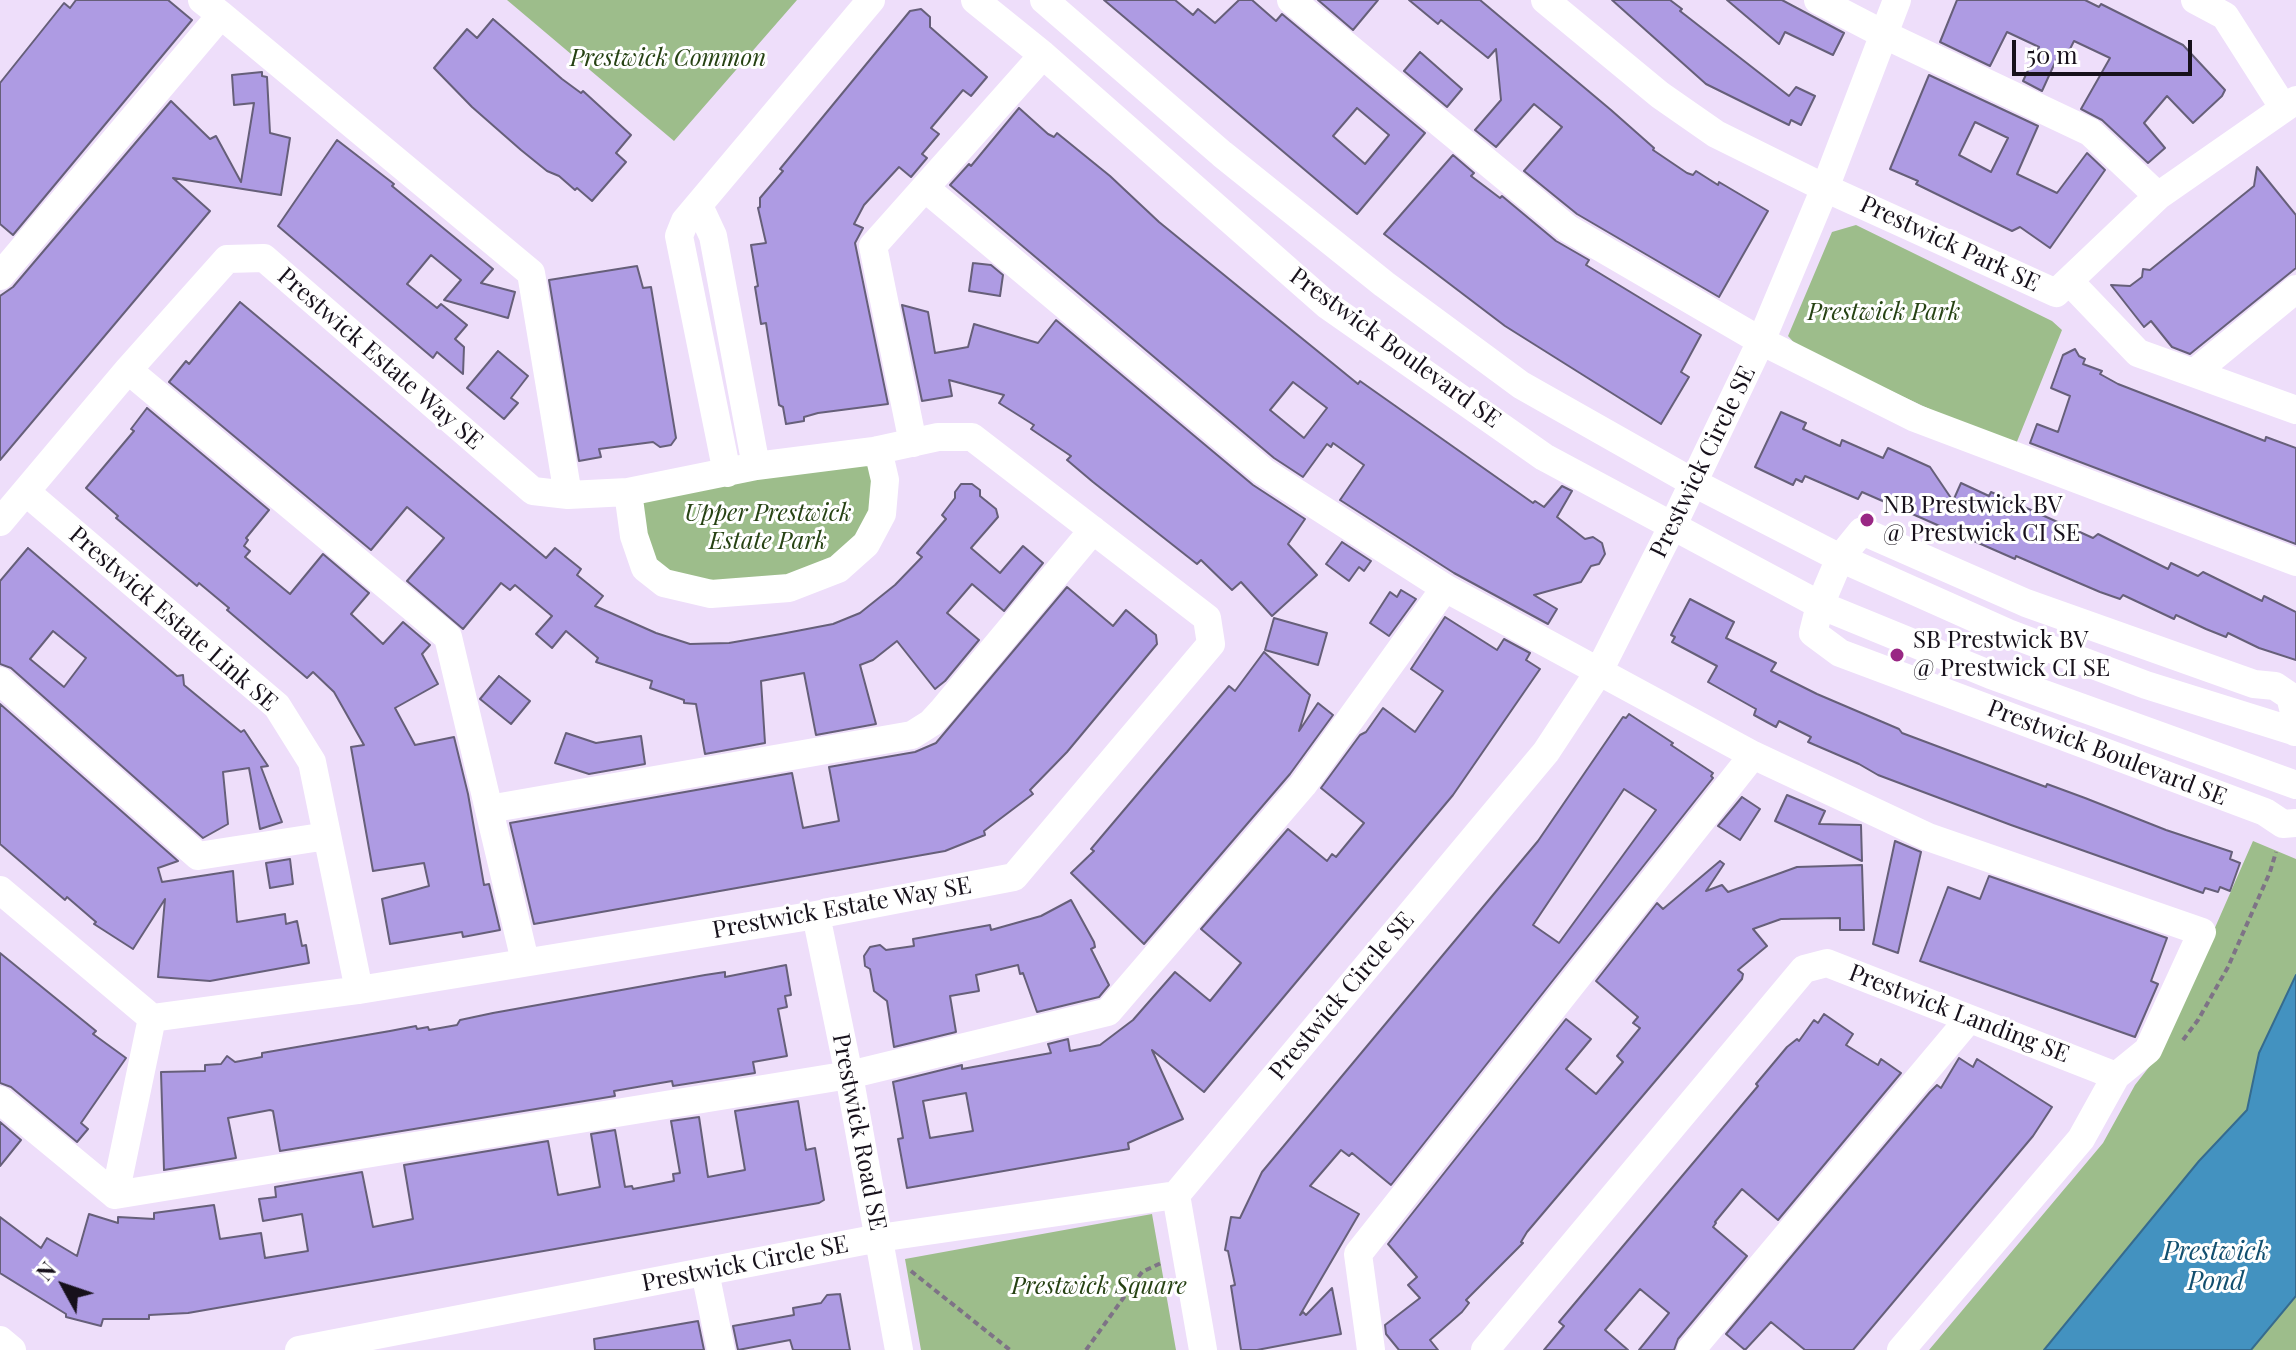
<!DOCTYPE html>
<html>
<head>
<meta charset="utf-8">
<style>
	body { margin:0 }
	#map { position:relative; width:2296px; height:1350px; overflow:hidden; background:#eedefa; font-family:"Playfair Display",serif }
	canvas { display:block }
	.north { position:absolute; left:24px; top:1246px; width:80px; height:80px; -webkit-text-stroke:6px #fff; paint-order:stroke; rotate:310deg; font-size:22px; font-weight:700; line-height:32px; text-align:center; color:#17111b }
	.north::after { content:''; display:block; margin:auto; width:28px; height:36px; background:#17111b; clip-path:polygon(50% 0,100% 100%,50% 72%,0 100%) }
	.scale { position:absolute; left:2012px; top:40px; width:180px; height:36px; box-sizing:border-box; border:4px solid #17111b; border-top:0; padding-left:10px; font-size:24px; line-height:28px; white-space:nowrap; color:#17111b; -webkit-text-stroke:6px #fff; paint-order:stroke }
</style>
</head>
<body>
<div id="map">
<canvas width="2296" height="1350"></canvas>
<div class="north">N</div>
<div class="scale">50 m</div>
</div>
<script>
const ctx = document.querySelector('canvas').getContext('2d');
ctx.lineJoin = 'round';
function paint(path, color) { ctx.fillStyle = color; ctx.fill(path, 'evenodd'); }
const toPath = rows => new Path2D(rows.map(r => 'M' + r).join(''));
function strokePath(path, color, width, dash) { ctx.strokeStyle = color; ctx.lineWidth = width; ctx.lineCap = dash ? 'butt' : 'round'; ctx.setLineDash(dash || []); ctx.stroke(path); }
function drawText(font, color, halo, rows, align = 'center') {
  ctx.font = font + ' "Playfair Display",serif'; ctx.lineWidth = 6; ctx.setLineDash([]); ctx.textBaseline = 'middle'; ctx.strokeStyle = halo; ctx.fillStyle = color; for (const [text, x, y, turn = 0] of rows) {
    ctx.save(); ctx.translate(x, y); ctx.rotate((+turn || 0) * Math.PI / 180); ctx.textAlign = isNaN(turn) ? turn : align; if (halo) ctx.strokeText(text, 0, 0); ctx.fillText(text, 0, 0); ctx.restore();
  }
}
const green = toPath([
	[507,0,797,0,674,141],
	[1856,225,2052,321,2062,330,2014,449,1798,347,1788,336,1832,232],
	[874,451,866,544,789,588,664,583,628,492],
	[2253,841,2296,859,2296,1350,1929,1350,2103,1143,2135,1085,2160,1053],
	[1152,1214,1176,1350,921,1350,905,1259]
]);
const water = toPath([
	[2296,975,2296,1296,2251,1350,2044,1350,2199,1161,2247,1110,2259,1053,2296,975]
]);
const building = toPath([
	[76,0,168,0,192,20,13,235,0,224,0,83,64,3,70,8,76,0],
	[1104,0,1175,0,1193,15,1198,9,1215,23,1239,0,1252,0,1276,21,1282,14,1425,133,1357,214,1104,0],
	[1357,108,1389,135,1365,164,1333,136,1357,108],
	[1318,0,1378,0,1353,30,1318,0],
	[1409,0,1480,0,1611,110,1654,148,1653,150,1687,173,1693,175,1696,171,1718,185,1719,182,1768,211,1719,297,1577,214,1524,171,1562,127,1534,104,1496,147,1475,130,1501,100,1496,49,1488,58,1441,20,1438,24,1409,0],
	[1612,0,1670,0,1682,9,1680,11,1789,96,1796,87,1815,96,1801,125,1791,120,1789,125,1706,84,1612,0],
	[1727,0,1782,0,1844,33,1833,55,1785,32,1779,44,1727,0],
	[1957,0,2085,0,2099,7,2101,4,2183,45,2225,90,2222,96,2193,123,2167,96,2144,123,2165,148,2148,163,2102,120,2081,109,2110,58,2074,41,2065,59,2058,56,2042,91,2023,81,2039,47,2007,32,1990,66,1940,42,1957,0],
	[921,9,930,17,930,27,987,77,971,96,963,90,931,128,939,134,922,154,927,158,911,177,899,167,864,205,854,224,863,228,855,243,888,404,818,413,804,417,804,421,786,424,783,407,779,405,768,336,766,323,761,324,755,287,758,286,751,245,766,243,758,208,760,207,760,198,783,171,780,169,910,11,921,9],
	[493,19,562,79,581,93,583,91,631,135,616,153,626,162,592,201,577,188,575,190,559,176,547,171,521,150,472,107,434,68,467,29,477,38,493,19],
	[1420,52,1462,89,1447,107,1404,71,1420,52],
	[262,72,262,76,267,77,270,133,290,138,281,195,173,178,210,211,0,460,0,296,13,287,171,101,210,139,216,136,241,182,254,103,234,105,232,75,262,72],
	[1929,75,2038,126,2017,174,2057,193,2087,153,2105,170,2050,248,2020,227,2012,231,1916,184,1918,181,1890,169,1929,75],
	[1975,122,2008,138,1991,172,1959,155,1975,122],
	[1019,108,1048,134,1054,137,1057,133,1110,176,1159,222,1358,384,1360,381,1533,503,1535,501,1544,507,1562,486,1572,491,1557,517,1585,539,1593,537,1602,543,1605,554,1599,564,1591,566,1581,582,1534,595,1557,609,1548,624,1454,573,1340,500,1364,465,1333,443,1331,447,1327,444,1303,477,1274,458,950,185,969,164,971,166,1019,108],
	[1293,382,1327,408,1304,438,1270,410,1293,382],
	[337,140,394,184,392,186,493,269,481,283,515,292,508,318,444,300,461,280,431,255,407,284,437,308,441,304,467,325,455,339,464,347,463,374,437,352,433,358,278,226,337,140],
	[1453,155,1474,173,1471,176,1500,198,1502,196,1556,241,1589,260,1586,265,1701,335,1681,372,1689,377,1661,424,1505,326,1384,234,1453,155],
	[2257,167,2296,215,2296,268,2190,354,2172,347,2151,321,2144,327,2111,285,2130,286,2142,277,2143,269,2150,270,2254,186,2257,167],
	[973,263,991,265,1003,275,1000,296,969,291,973,263],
	[637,266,643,288,651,287,676,438,671,445,660,447,653,442,599,449,601,457,579,461,549,280,637,266],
	[240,302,546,558,555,548,581,569,577,575,603,596,595,606,656,633,690,644,729,643,781,634,833,624,860,613,895,585,922,557,917,553,946,519,942,515,955,498,955,492,961,484,972,484,980,490,980,496,996,509,998,517,971,548,1000,573,1023,546,1043,563,1004,611,972,584,947,613,979,640,945,681,935,689,897,641,873,660,860,665,876,724,816,735,804,673,761,681,765,743,705,754,696,704,684,703,684,700,650,688,652,681,596,662,598,658,566,631,552,648,536,634,552,616,515,585,510,590,501,583,463,629,407,581,444,538,407,507,371,550,169,382,186,361,189,364,240,302],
	[902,305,928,312,935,353,968,347,974,324,1038,343,1056,320,1253,485,1305,519,1288,544,1317,575,1272,616,1241,582,1232,590,1201,560,1197,564,1093,482,1067,460,1071,456,1031,429,1034,425,999,403,1004,395,949,380,952,396,922,401,902,305],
	[2075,349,2079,356,2085,359,2083,364,2102,371,2100,374,2118,384,2265,441,2266,437,2296,448,2296,544,2030,443,2037,424,2058,432,2070,396,2051,388,2063,355,2075,349],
	[498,351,528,376,511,398,518,403,504,419,467,388,498,351],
	[147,408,269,510,246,538,248,540,244,546,250,551,245,557,290,594,323,554,369,593,351,614,383,644,403,622,430,645,422,654,438,684,395,708,415,745,454,737,468,794,484,885,489,884,500,930,463,937,462,932,390,944,382,899,429,886,424,863,373,871,351,747,364,745,334,692,313,672,307,678,227,610,229,608,199,583,197,586,116,518,118,516,86,488,134,431,131,429,147,408],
	[1781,412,1806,423,1803,429,1840,446,1842,440,1883,458,1888,448,1930,467,1953,501,1961,483,1989,496,1991,492,2093,538,2098,534,2168,569,2171,563,2198,576,2203,572,2262,601,2264,596,2296,612,2296,660,2259,648,2228,633,2226,637,2206,629,2176,615,2174,619,2123,595,2120,599,2100,592,2016,556,2015,559,1862,492,1858,499,1805,476,1802,482,1796,479,1793,485,1755,467,1781,412],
	[1342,542,1371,561,1364,571,1359,567,1349,581,1326,564,1342,542],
	[28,548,177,676,183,675,184,685,241,732,244,730,268,766,261,767,282,822,260,829,249,768,223,772,228,824,203,838,11,668,0,664,0,581,28,548],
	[53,631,86,658,64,687,30,659,53,631],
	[1067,587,1113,626,1126,610,1156,635,1157,644,1067,752,1030,790,1033,794,984,831,985,835,945,851,534,924,510,823,792,773,803,828,839,821,829,767,915,752,936,743,1067,587],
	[1401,590,1416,599,1389,636,1370,623,1390,592,1397,597,1401,590],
	[1690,599,1734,622,1726,638,1776,663,1771,671,1817,694,1899,729,1902,733,2046,787,2047,784,2085,798,2166,830,2232,852,2230,859,2240,863,2230,891,2220,887,2218,892,2205,888,2203,893,2011,825,1878,775,1859,764,1808,742,1811,737,1779,721,1776,727,1754,715,1756,709,1708,682,1717,666,1672,642,1675,637,1671,635,1690,599],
	[1445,617,1497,650,1504,639,1530,653,1526,660,1540,669,1453,795,1204,1092,1152,1050,1183,1119,1128,1143,1129,1149,907,1188,898,1139,903,1138,893,1082,962,1065,962,1069,1051,1053,1048,1044,1068,1039,1070,1051,1100,1045,1133,1020,1175,972,1210,1001,1241,963,1201,929,1288,829,1327,861,1332,854,1336,857,1364,823,1321,788,1360,735,1366,732,1383,708,1415,732,1443,691,1411,669,1445,617],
	[966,1093,973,1131,930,1138,923,1101,966,1093],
	[1274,618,1327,633,1318,665,1265,650,1274,618],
	[1264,652,1310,695,1299,731,1318,703,1333,715,1290,774,1144,944,1071,873,1094,851,1091,849,1229,686,1235,691,1264,652],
	[499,676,530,701,511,724,480,699,499,676],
	[0,704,178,861,158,868,162,882,233,871,237,922,285,914,286,924,297,921,302,946,306,945,309,963,210,981,158,977,165,899,133,949,94,924,96,922,67,897,65,900,0,844,0,704],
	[1629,714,1673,743,1671,745,1713,773,1711,776,1713,778,1391,1185,1352,1153,1349,1156,1341,1150,1310,1186,1359,1214,1300,1315,1303,1312,1306,1315,1332,1288,1341,1334,1257,1350,1241,1350,1231,1286,1235,1285,1228,1251,1225,1250,1231,1217,1240,1218,1262,1172,1538,841,1623,717,1626,718,1629,714],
	[1624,789,1656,810,1559,943,1533,925,1624,789],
	[566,733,596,743,641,736,645,764,589,774,555,763,566,733],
	[1787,795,1825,811,1819,824,1861,825,1862,861,1775,821,1787,795],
	[1742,797,1760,809,1740,840,1718,826,1742,797],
	[1895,841,1921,852,1898,953,1873,944,1895,841],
	[290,859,293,884,270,888,266,863,290,859],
	[1720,861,1724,864,1706,891,1722,885,1728,892,1797,867,1862,865,1864,930,1840,930,1840,918,1781,919,1753,929,1767,946,1738,970,1743,974,1742,979,1527,1232,1521,1242,1523,1243,1466,1300,1469,1303,1462,1312,1430,1340,1438,1350,1399,1350,1386,1334,1385,1325,1420,1298,1408,1285,1417,1277,1388,1244,1566,1019,1591,1039,1566,1069,1596,1094,1623,1062,1617,1056,1640,1028,1633,1023,1638,1017,1596,981,1657,903,1663,909,1720,861],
	[1989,876,2167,938,2151,981,2158,984,2135,1037,1920,961,1948,887,1980,899,1989,876],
	[1071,900,1094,942,1095,947,1091,949,1109,985,1099,997,1037,1012,1023,973,1020,974,1018,965,976,975,979,991,950,996,956,1032,894,1047,887,1001,874,991,870,969,865,966,864,956,870,947,880,945,886,950,914,946,913,939,990,925,991,930,1041,916,1071,900],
	[0,953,96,1031,93,1034,126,1058,81,1123,88,1129,77,1142,11,1087,0,1083,0,953],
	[786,965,791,995,785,996,787,1007,778,1009,787,1056,753,1062,755,1073,673,1086,672,1081,614,1091,615,1096,280,1151,273,1111,270,1110,228,1118,236,1158,164,1170,161,1072,205,1071,205,1065,221,1064,227,1056,235,1062,262,1057,262,1053,390,1031,416,1026,417,1029,428,1027,429,1030,457,1025,460,1020,493,1013,705,975,725,972,725,977,786,965],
	[1824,1014,1853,1034,1846,1045,1878,1065,1881,1059,1901,1073,1778,1220,1742,1189,1715,1222,1716,1223,1713,1227,1747,1256,1678,1339,1674,1350,1639,1350,1669,1313,1640,1289,1605,1330,1628,1350,1544,1350,1564,1326,1559,1322,1758,1086,1756,1084,1787,1047,1797,1039,1799,1041,1814,1020,1818,1023,1824,1014],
	[1959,1058,1973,1067,1977,1059,2052,1107,2033,1136,1853,1350,1805,1350,1771,1322,1745,1350,1726,1334,1930,1092,1937,1085,1941,1088,1959,1058],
	[798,1101,806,1150,815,1148,824,1200,819,1203,188,1313,149,1315,149,1319,103,1319,101,1326,66,1317,66,1314,0,1273,0,1217,41,1248,47,1238,77,1256,89,1214,118,1223,118,1217,154,1219,154,1213,214,1205,220,1239,261,1233,265,1258,308,1251,302,1214,263,1221,259,1199,276,1197,275,1187,362,1172,373,1227,413,1219,404,1165,548,1141,558,1195,600,1187,591,1134,615,1130,625,1187,632,1186,633,1189,674,1181,673,1174,680,1173,671,1121,699,1117,708,1177,745,1170,735,1111,798,1101],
	[0,1122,21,1140,0,1166,0,1122],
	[840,1294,850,1350,793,1350,790,1340,738,1350,733,1326,794,1315,793,1308,821,1303,827,1295,840,1294],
	[698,1321,704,1350,595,1350,594,1339,698,1321]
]);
const path = toPath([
	[2183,1040,2198,1020,2228,967,2270,872,2276,852],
	[911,1271,1010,1350],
	[1086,1350,1142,1272,1161,1263]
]);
const minor = toPath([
	[202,0,221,15],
	[975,0,1043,55,1327,305,1544,457,1820,605,1991,675,2296,785],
	[1044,0,1222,154,1384,284,1521,385,1694,483,1840,558,2008,633,2146,685,2296,732],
	[1291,0,1567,228,1761,341,1915,418,2296,562],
	[1545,0,1660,95,1716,134,1825,188,2056,293,2158,196,2296,100],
	[1818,0,1885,35,2090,132,2158,196],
	[2195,0,2225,16,2283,107],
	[925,188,1264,472,1445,588,1753,755,1928,837,2202,932,2148,1050,2116,1076],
	[699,206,713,236,756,466],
	[0,276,221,15,531,273,568,495],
	[2069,281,2138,353,2296,410],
	[128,370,448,637,525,961],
	[2194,373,2296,289],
	[913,443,873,246,1043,55],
	[727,473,679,236,685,221,871,0],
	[26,492,277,706,312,762,359,990],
	[628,492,634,536,645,568,664,583,711,594,789,588,838,569,866,544,882,514,885,480,878,450],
	[0,522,128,370,227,259,264,258,533,491,568,495,628,492,756,466,874,451,938,437,972,437,1207,618,1211,644,1014,877,816,915,359,990,152,1018,0,890],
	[0,681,198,856,327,836],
	[2295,732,2296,720,2290,696,2275,686,2254,684,2026,603,1862,531,1840,558,1820,605,1813,633,1840,653,2265,812,2283,824,2296,823],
	[489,809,912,735,931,723,943,710,1093,530],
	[816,915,849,1075,899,1350],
	[0,1100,115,1195,849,1075,1108,1012,1303,785,1445,588],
	[115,1195,152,1018],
	[1176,1195,1203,1350],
	[705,1272,721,1350],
	[0,1340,12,1350],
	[299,1350,879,1238,1176,1195,1546,752,1598,673,1673,525,1761,341,1825,188,1897,0],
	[1371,1350,1358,1254,1753,755],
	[1485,1350,1804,969,1827,963,2116,1076,2081,1139,1901,1350],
	[1691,1350,1969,1019]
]);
const markers = [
	[1867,520,8,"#992784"],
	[1897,655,8,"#992784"]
];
const parkNames = [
	["Prestwick Common",668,59],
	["Prestwick Park",1884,313],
	["Upper Prestwick",768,514],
	["Estate Park",768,542],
	["Prestwick Square",1099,1287]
];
const streetNames = [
	["Prestwick Park SE",1950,244,25],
	["Prestwick Boulevard SE",1395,348,36],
	["Prestwick Estate Way SE",380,359,41],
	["Prestwick Circle SE",1703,462,-64],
	["Prestwick Estate Link SE",173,619,41],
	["Prestwick Boulevard SE",2107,753,21],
	["Prestwick Estate Way SE",842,908,-10],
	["Prestwick Circle SE",1342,996,-50],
	["Prestwick Landing SE",1959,1014,21],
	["Prestwick Road SE",859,1132,79],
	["Prestwick Circle SE",745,1264,-11]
];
const poiNames = [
	["NB Prestwick BV",1883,506],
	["@ Prestwick CI SE",1883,534],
	["SB Prestwick BV",1913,641],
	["@ Prestwick CI SE",1913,669]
];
const waterNames = [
	["Prestwick",2216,1252],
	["Pond",2216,1282]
];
paint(green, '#9dbd8b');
paint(water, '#4392c0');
strokePath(water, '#366b8e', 2);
paint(building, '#ae9be3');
strokePath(building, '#665f79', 2);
strokePath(path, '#7e7386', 4, [6, 4]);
strokePath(minor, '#fff', 28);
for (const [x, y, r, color] of markers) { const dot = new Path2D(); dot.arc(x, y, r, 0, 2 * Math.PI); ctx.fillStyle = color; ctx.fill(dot); strokePath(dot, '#fff', 3); }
drawText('italic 24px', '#264213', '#fff', parkNames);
drawText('24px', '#17111b', '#fff', streetNames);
drawText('24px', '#17111b', '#fff', poiNames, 'left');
drawText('italic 26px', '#124f6f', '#fff', waterNames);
</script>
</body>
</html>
